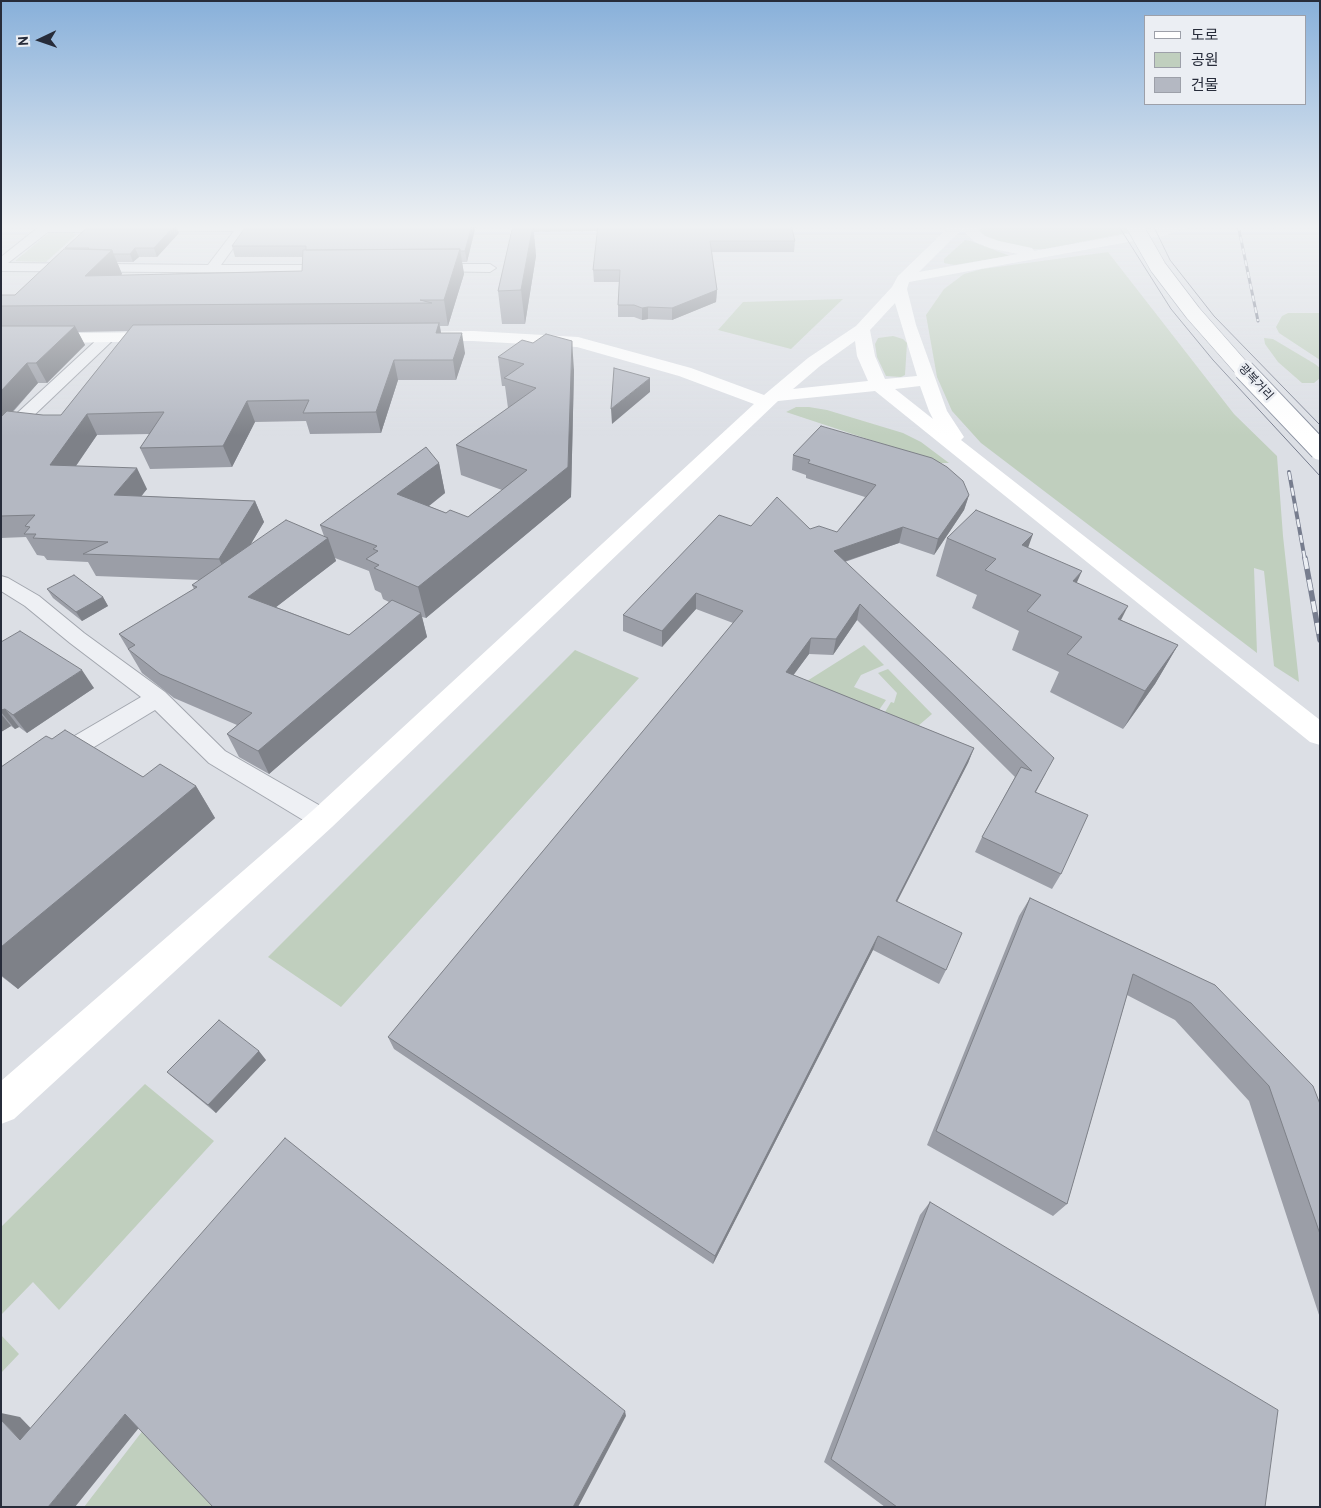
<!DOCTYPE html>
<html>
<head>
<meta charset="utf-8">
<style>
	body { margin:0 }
	#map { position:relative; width:1321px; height:1508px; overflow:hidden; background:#dcdfe5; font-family:Overpass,"Noto Sans KR",sans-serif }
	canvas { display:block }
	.frame { position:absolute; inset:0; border:2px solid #272c3a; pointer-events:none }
	.legend { position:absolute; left:1144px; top:15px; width:162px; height:90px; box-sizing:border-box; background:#ebeef3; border:1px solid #9da0a9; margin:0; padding:6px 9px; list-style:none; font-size:15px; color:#272c3a }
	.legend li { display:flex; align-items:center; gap:10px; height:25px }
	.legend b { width:25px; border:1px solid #9da0a9 }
	.north { position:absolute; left:15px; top:15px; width:50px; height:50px; -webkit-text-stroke:4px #ebeef3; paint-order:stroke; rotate:267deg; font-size:14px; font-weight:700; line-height:20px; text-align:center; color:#272c3a }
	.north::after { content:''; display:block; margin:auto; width:18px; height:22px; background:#272c3a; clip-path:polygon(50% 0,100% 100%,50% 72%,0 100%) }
</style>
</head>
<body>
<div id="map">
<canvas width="1321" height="1508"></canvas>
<div class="frame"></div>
<ul class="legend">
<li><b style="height:6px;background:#fff"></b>도로</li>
<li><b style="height:14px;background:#c0cfbe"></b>공원</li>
<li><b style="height:14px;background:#b4b8c2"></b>건물</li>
</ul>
<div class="north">N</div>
</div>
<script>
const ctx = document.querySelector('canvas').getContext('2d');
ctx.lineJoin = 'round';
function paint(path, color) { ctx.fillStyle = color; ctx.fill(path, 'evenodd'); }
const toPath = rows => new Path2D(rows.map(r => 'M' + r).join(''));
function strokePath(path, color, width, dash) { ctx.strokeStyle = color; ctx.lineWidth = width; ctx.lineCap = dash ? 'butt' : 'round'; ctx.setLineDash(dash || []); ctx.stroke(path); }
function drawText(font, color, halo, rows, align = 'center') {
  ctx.font = font + ' Overpass,"Noto Sans KR",sans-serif'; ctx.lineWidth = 5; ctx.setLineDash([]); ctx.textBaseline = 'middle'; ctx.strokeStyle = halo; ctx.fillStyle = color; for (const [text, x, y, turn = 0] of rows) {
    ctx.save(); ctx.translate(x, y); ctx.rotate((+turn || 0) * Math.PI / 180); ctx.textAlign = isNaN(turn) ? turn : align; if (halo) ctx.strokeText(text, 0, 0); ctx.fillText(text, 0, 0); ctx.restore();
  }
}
const green = toPath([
	[982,225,1168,225,1045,249,1033,249,988,239,979,231],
	[51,231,76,231,73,234,77,234,46,262,15,261],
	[965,240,971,241,1010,256,954,265,944,263,944,259],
	[1108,252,1234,414,1277,456,1283,536,1299,682,1274,666,1264,571,1254,568,1257,653,981,443,952,411,937,377,926,315,944,289,964,274,982,269],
	[843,299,791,349,718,330,743,302],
	[1288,313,1320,313,1320,360,1279,333,1276,327,1282,316],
	[893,336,903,339,907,343,905,375,901,377,886,376,877,357,875,344,878,338],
	[1264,338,1273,339,1315,364,1320,368,1320,378,1314,383,1302,383,1278,362,1265,344],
	[796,407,809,407,827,410,903,433,921,442,949,463,940,463,786,412],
	[864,645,884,665,861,675,854,687,886,700,879,710,807,681],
	[575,650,639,678,341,1007,268,957],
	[888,669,932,714,918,726,885,712,891,702,894,703,897,693,878,673],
	[145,1084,214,1141,59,1310,33,1282,1,1315,1,1227],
	[1,1335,19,1354,1,1373],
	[144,1429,219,1507,84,1507]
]);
const stream = toPath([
	[1272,225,1276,225,1277,228,1273,229,1272,225]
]);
const minor = toPath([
	[41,225,250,225,221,265,334,265,340,269,334,273,1,271,1,257,41,225],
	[234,231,208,265,8,263,48,232,234,231],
	[430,264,490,264,496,268,490,272,426,271,424,268,426,265,430,264],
	[107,334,112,335,114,338,112,341,7,441,1,442,1,428,102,335,107,334],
	[1,576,8,578,39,596,84,633,165,692,225,751,331,812,335,819,331,826,322,829,313,826,209,763,155,710,10,798,1,801,1,779,141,697,70,643,25,606,1,591,1,576]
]);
const secondary = toPath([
	[951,225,973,225,985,236,999,241,1032,248,1034,251,1162,228,1169,225,1187,225,1185,228,1166,235,909,282,907,289,916,325,947,411,964,437,961,440,1320,720,1320,745,1310,742,875,391,778,401,332,827,14,1119,1,1124,1,1081,312,811,754,404,679,376,577,347,473,341,425,341,419,340,417,336,419,332,473,331,578,337,691,368,764,395,808,358,856,326,892,287,898,276,951,225],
	[962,229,975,242,990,248,1018,254,919,272,962,229],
	[895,303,917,376,885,379,875,356,870,330,895,303],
	[855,341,857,356,868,381,793,389,820,366,855,341],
	[920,386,929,411,933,419,895,389,920,386],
	[162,332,168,333,170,337,168,341,1,344,1,334,162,332]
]);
const tram = toPath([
	[1118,225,1171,309,1213,360,1320,476],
	[1153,225,1170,260,1214,316,1320,425]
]);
const railFar2 = toPath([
	[1238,225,1258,321]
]);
const railFar1 = toPath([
	[1289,472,1305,560]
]);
const rail = toPath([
	[1305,558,1320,640]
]);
const trunkBridgeFar1 = toPath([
	[1134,225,1158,267,1193,313,1245,372]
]);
const trunkBridge = toPath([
	[1244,370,1320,450]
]);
const wall = toPath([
	[175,225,179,233,157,257,139,257,133,262,117,262,122,274,121,275,302,271,302,257,235,257,232,246,476,225,467,262,462,262,464,274,448,326,440,326,441,333,465,353,456,380,398,380,381,433,310,434,306,421,255,422,232,467,150,469,140,448,150,434,97,435,76,466,147,489,141,496,255,501,264,522,250,545,324,536,320,525,439,463,445,493,429,506,446,513,468,517,502,490,461,475,456,445,508,408,505,386,502,386,498,357,574,370,571,497,426,618,422,617,427,637,269,774,239,757,227,734,237,725,174,698,142,673,119,634,194,589,192,585,200,580,96,576,88,562,47,560,44,556,37,555,26,537,1,538,1,295,15,295,66,249,65,248],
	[128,331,61,415,43,415,13,412,38,383,47,383,85,345,78,332],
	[335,558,369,571,375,590,381,593,383,599,389,602,349,635,276,607,336,561],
	[513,225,791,225,795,241,794,252,712,252,717,290,716,302,672,320,648,319,642,320,634,317,618,317,618,305,619,282,594,282,593,270,597,231,534,232,536,256,525,324,502,324,498,291],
	[793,455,969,495,964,510,934,555,899,543,845,562,1046,773,1036,792,1061,874,1052,889,975,852,982,837,1015,777,857,620,833,655,809,654,793,675,974,748,968,763,897,902,946,970,939,984,873,950,713,1264,394,1049,388,1037,733,623,696,609,662,647,623,631,623,615,751,526,810,529,837,532,865,497,806,478,806,475,792,470],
	[947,538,1028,548,1077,583,1121,620,1178,645,1155,684,1123,729,1050,692,1059,672,1012,650,1019,631,972,608,977,595,936,576],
	[47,589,103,597,108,606,82,621,53,598],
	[1,642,94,688,27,733,19,727,15,729,11,726,1,732],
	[52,739,143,777,196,786,215,818,18,989,1,976,1,767],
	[1030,898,1215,985,1320,1104,1320,1318,1249,1101,1175,1020,1127,995,1067,1204,1053,1216,927,1145,1019,916],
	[266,1060,216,1113,175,1079,167,1072],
	[930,1202,1265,1507,885,1507,824,1462,920,1215]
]);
const shadedWall = toPath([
	[175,225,179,233,157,257,154,248],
	[472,225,476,225,467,262,465,251],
	[533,225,536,256,525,324,521,290],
	[135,248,139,257,133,262,130,254],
	[460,249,464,274,448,326,444,300],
	[112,250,122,274,97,301,85,276],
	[717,290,716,302,672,320,672,308],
	[648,307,648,319,642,320,642,308],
	[439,323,443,343,436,333],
	[75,326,85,345,47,383,36,363],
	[462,333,465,353,456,380,453,360],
	[572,341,574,370,571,497,426,618,418,587,568,467],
	[394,360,398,380,381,433,376,412],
	[27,363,38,383,1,424,1,391],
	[650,378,650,392,612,424,611,409],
	[247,401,255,422,232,467,223,446],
	[87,414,97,435,62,486,50,465],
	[439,463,445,493,405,525,397,494],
	[137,468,147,489,125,517,114,495],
	[969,495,964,510,934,555,938,539],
	[255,501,264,522,229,581,219,559],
	[903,527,899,543,831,566,834,551],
	[1033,534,1019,573,1022,545],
	[328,538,336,561,258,621,248,597],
	[1082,571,1065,609,1073,581],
	[696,593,696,609,662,647,662,631],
	[103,597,108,606,82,621,76,612],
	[860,604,857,620,833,655,836,639],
	[1128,606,1109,644,1118,619],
	[421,613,427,637,269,774,258,751],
	[811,638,809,654,784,688,786,672],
	[1178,645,1155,684,1123,729,1145,691],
	[82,670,94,688,27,733,13,715],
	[5,709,19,727,15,729,1,712,1,710],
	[1,714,11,726,1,732],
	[974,748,968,763,890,915,896,901],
	[196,786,215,818,18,989,1,975,1,947],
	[878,936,873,950,713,1264,715,1256],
	[259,1051,266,1060,216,1113,208,1105],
	[625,1411,626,1416,578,1507,573,1507],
	[1,1413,20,1417,46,1444,20,1440,1,1420],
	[125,1414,146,1419,75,1507,48,1507]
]);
const building = toPath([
	[90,225,175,225,154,248,135,248,130,254,113,254,112,250,88,249,89,248,65,248,90,225],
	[247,225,472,225,465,251,460,251,460,249,306,250,306,246,232,246,247,225],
	[513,225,533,225,521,290,498,291,513,225],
	[598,225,791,225,795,241,710,241,717,290,672,308,648,307,642,308,634,305,618,305,620,270,593,270,598,225],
	[64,249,112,250,85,276,302,271,303,250,460,249,444,300,420,300,432,303,1,306,1,295,15,295,64,249],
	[439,323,436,333,462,333,453,360,394,360,376,412,303,413,309,400,247,401,223,446,140,448,164,412,87,414,50,465,137,468,114,495,255,501,219,559,83,554,108,542,33,538,36,534,24,534,30,527,25,526,35,515,1,516,1,417,7,411,43,415,61,415,133,325,439,323],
	[1,326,75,326,36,363,27,363,1,391,1,326],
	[546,334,572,341,568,467,418,587,374,568,379,565,366,559,378,551,373,549,377,546,320,525,426,447,439,463,397,494,446,513,450,510,468,517,527,470,456,445,536,388,504,378,524,364,498,357,522,340,533,343,546,334],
	[614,368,650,378,611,409,614,368],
	[821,426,932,458,947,467,963,481,969,495,938,539,903,527,834,551,1054,758,1035,792,1088,815,1061,874,982,837,1021,767,1032,771,860,604,836,639,811,638,786,672,974,748,896,901,962,933,946,970,878,936,715,1256,388,1037,743,611,696,593,662,631,623,615,719,515,751,526,777,497,810,529,819,526,837,532,876,485,808,463,810,460,793,455,821,426],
	[976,510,1033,534,1022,545,1082,571,1073,581,1128,606,1118,619,1178,645,1145,691,1067,654,1082,637,1027,611,1041,595,985,570,996,559,947,538,976,510],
	[286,520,328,538,248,597,349,635,392,600,421,613,258,751,227,734,252,713,160,674,128,649,135,645,119,634,197,587,192,585,286,520],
	[74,575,103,597,76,612,47,589,74,575],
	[20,631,82,670,13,715,5,709,1,710,1,642,20,631],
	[65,730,143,777,160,764,196,786,1,947,1,767,46,736,52,739,65,730],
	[1030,898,1215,985,1313,1086,1320,1104,1320,1234,1269,1086,1191,1003,1133,974,1067,1204,936,1131,1030,898],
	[219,1020,259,1051,208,1105,167,1072,219,1020],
	[285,1138,625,1411,573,1507,213,1507,125,1414,48,1507,1,1507,1,1420,20,1440,285,1138],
	[930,1202,1278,1410,1265,1507,897,1507,831,1459,930,1202]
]);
const farStreetnames = [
	["광복거리",1255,383,47]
];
paint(green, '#c0cfbe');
paint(stream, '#99a9c4');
strokePath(minor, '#a2a6ae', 2);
paint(minor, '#eef0f4');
paint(secondary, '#fff');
strokePath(tram, '#777d8e', 1);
strokePath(railFar2, '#777d8e', 3);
strokePath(railFar1, '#777d8e', 4);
strokePath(rail, '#777d8e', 5.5);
strokePath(railFar2, '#ebeef3', 2, [6]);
strokePath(railFar1, '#ebeef3', 2.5, [8]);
strokePath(rail, '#ebeef3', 4, [11]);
strokePath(trunkBridgeFar1, '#848b9b', 17, []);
strokePath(trunkBridge, '#848b9b', 22, []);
strokePath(trunkBridgeFar1, '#fff', 16);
strokePath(trunkBridge, '#fff', 20);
paint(wall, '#9b9ea7');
paint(shadedWall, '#7e8188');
paint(building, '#b4b8c2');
strokePath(building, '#7e8188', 1);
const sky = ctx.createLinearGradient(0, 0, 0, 436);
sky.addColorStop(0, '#88b0da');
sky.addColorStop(0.52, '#eff1f3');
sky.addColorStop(1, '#eff1f300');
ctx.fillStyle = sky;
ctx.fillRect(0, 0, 1321, 436);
drawText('12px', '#272c3a', '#ebeef3', farStreetnames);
</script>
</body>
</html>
